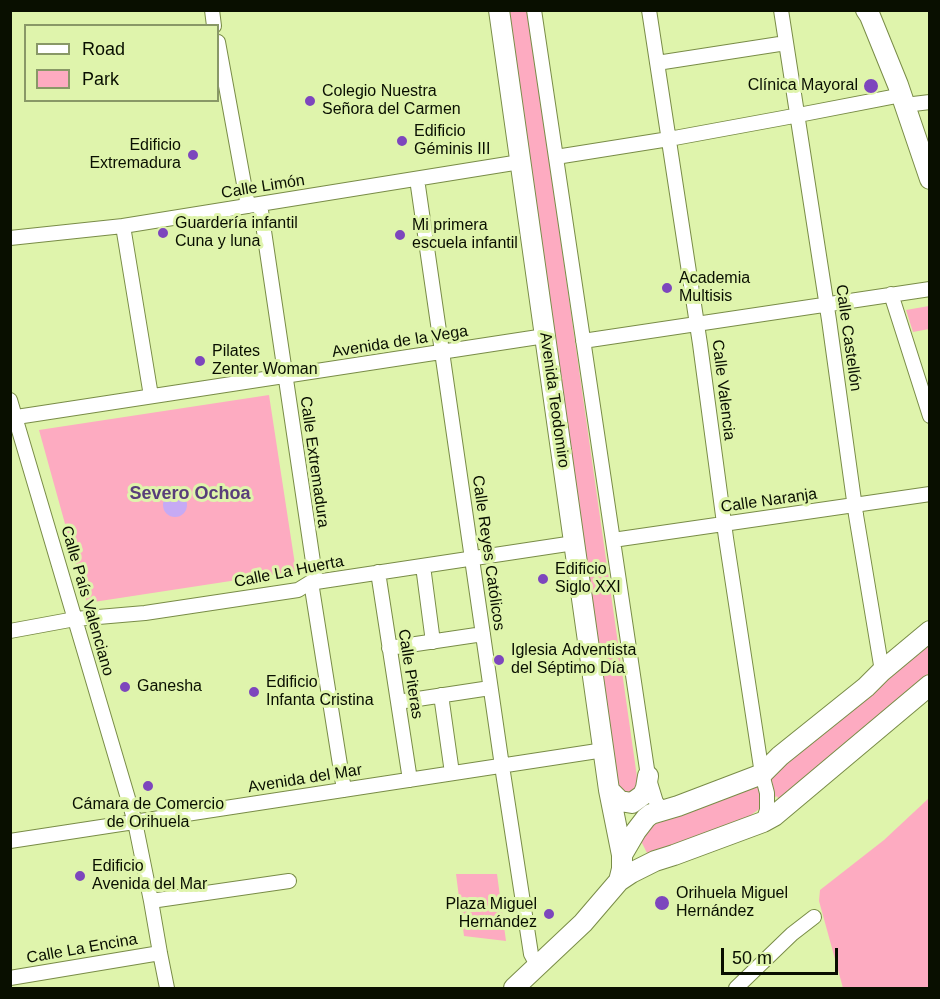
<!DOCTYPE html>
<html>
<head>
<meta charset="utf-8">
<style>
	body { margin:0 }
	#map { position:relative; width:940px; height:999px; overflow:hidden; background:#dff4ac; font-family:Arial,sans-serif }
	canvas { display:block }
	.frame { position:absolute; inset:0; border:12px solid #090f00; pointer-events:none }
	.legend { position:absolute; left:24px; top:24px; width:195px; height:78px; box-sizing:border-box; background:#dff4ac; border:2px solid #899867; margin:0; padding:8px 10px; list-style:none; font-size:18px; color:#090f00 }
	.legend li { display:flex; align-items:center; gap:12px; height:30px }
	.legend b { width:30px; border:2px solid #899867 }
	.scale { position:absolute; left:721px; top:948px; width:117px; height:27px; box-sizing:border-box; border:3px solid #090f00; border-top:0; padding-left:8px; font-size:18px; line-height:21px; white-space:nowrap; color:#090f00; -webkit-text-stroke:4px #dff4ac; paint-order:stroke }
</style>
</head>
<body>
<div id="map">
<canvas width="940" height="999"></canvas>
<div class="frame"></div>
<ul class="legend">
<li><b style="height:8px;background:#fff"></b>Road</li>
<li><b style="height:16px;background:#fdabc1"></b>Park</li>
</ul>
<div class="scale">50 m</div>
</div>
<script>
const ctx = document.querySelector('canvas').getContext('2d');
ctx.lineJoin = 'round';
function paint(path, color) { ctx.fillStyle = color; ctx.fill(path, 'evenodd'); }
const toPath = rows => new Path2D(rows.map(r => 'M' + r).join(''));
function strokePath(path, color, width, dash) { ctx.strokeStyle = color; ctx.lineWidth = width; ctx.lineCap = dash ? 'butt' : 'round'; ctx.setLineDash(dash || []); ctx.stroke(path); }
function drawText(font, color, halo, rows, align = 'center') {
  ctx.font = font + ' Arial,sans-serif'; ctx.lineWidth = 6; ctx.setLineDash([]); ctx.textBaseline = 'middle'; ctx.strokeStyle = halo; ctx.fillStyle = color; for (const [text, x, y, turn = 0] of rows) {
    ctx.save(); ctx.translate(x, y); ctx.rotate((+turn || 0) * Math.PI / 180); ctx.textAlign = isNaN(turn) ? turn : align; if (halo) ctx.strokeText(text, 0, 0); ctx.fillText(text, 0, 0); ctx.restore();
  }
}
const green = toPath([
	[507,11,528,11,638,784,636,792,628,796,616,787],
	[929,306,929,329,913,332,906,310],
	[269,395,296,571,87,603,39,430],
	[929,639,929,673,829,759,828,758,818,765,821,768,779,801,777,796,751,815,748,819,653,865,636,831,743,792,776,773],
	[929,798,929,988,843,988,819,901,820,890,884,840],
	[456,874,497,874,506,941,464,936]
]);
const water = toPath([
	'163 505a12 12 0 1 1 24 0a12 12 0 1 1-24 0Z'
]);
const street = toPath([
	[212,10,214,26],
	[534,10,648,776,656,802,663,810],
	[649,10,700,344,726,538,762,774,767,793,767,810,763,822],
	[781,10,829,320,856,515,882,671],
	[218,42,248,206],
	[657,63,786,43],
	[905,105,930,102],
	[556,157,669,139,783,118,902,95],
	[417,179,502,766,531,954,538,967],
	[260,204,316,582],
	[123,226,151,396],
	[10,238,123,226,520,162],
	[891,294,930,416],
	[583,341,930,289],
	[10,400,135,822,151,901,160,953,167,988],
	[10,418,545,336],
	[613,540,930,494],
	[423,566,433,642],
	[378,572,410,780],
	[311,582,344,790],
	[10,631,75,619,145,613,298,590,311,582,316,582,574,543],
	[389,648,483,634],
	[441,695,452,773],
	[398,702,490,688],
	[10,841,604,750],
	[151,901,289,881],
	[10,978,160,953],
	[736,988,792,934,814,917]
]);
const secondary = toPath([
	[499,10,609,790,622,855,622,869,619,881],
	[866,10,870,16,898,85,930,179],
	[609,790,620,801,632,803,643,795,646,788,648,776],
	[622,855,636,831,646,818,651,814,678,806,762,774,780,756,866,687,882,671,930,631],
	[514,988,583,923,619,881,631,873,655,861,674,855,763,822,774,816,930,685]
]);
const markers = [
	[871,86,8,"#7d46bd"],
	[310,101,6,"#7d46bd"],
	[402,141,6,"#7d46bd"],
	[193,155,6,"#7d46bd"],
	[163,233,6,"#7d46bd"],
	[400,235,6,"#7d46bd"],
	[667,288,6,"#7d46bd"],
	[200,361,6,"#7d46bd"],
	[543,579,6,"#7d46bd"],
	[499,660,6,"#7d46bd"],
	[125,687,6,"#7d46bd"],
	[254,692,6,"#7d46bd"],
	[148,786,6,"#7d46bd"],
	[80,876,6,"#7d46bd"],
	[662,903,8,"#7d46bd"],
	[549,914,6,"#7d46bd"]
];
const poiNames = [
	["Clínica Mayoral",858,86,"right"],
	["Colegio Nuestra",322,92],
	["Señora del Carmen",322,110],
	["Edificio",414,132],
	["Géminis III",414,150],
	["Edificio",181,146,"right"],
	["Extremadura",181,164,"right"],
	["Guardería infantil",175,224],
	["Cuna y luna",175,242],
	["Mi primera",412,226],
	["escuela infantil",412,244],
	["Academia",679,279],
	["Multisis",679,297],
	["Pilates",212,352],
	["Zenter Woman",212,370],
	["Edificio",555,570],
	["Siglo XXI",555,588],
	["Iglesia Adventista",511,651],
	["del Séptimo Día",511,669],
	["Edificio",266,683],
	["Infanta Cristina",266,701],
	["Ganesha",137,687],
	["Cámara de Comercio",148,805,"center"],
	["de Orihuela",148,823,"center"],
	["Edificio",92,867],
	["Avenida del Mar",92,885],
	["Orihuela Miguel",676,894],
	["Hernández",676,912],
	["Plaza Miguel",537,905,"right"],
	["Hernández",537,923,"right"]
];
const streetNames = [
	["Calle Limón",263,187,-9],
	["Calle Castellón",848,338,82],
	["Avenida de la Vega",400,342,-9],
	["Calle Valencia",723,390,83],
	["Avenida Teodomiro",554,400,82],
	["Calle Extremadura",314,462,82],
	["Calle Naranja",769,501,-8],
	["Calle Reyes Católicos",488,553,82],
	["Calle La Huerta",289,572,-11],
	["Calle País Valenciano",87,601,74],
	["Calle Piteras",410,674,81],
	["Avenida del Mar",305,779,-9],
	["Calle La Encina",82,949,-10]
];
const neighbourhoodNames = [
	["Severo Ochoa",190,494]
];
paint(green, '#fdabc1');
paint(water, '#c6aaf4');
strokePath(street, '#798c47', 16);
strokePath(secondary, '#798c47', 22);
strokePath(street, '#fff', 14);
strokePath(secondary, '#fff', 20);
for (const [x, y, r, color] of markers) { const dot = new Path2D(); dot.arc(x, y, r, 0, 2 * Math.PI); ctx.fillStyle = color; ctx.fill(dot); strokePath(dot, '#dff4ac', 2); }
drawText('16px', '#090f00', '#dff4ac', poiNames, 'left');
drawText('16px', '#090f00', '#dff4ac', streetNames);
drawText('bold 18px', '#583e7a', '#dff4ac', neighbourhoodNames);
</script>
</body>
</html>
